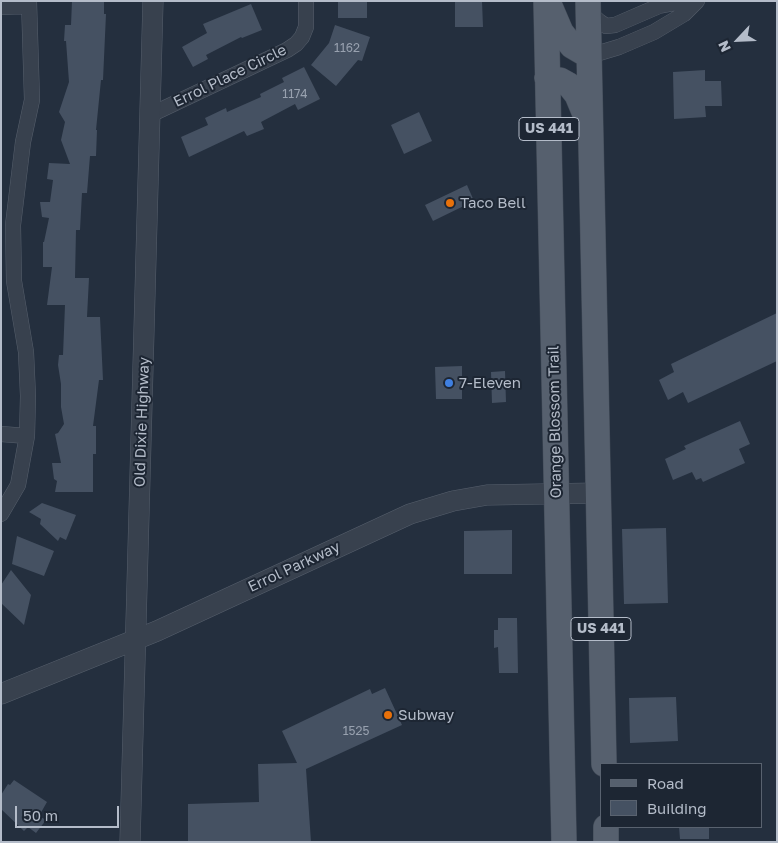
<!DOCTYPE html>
<html>
<head>
<meta charset="utf-8">
<style>
	body { margin:0 }
	#map { position:relative; width:778px; height:843px; overflow:hidden; background:#242f3e; font-family:"Golos Text",sans-serif }
	canvas { display:block }
	.frame { position:absolute; inset:0; border:2px solid #b4bcc9; pointer-events:none }
	.legend { position:absolute; left:600px; top:763px; width:162px; height:65px; box-sizing:border-box; background:#1d2633; border:1px solid #59626f; margin:0; padding:6px 9px; list-style:none; font-size:15px; color:#b4bcc9 }
	.legend li { display:flex; align-items:center; gap:10px; height:25px }
	.legend b { width:25px; border:1px solid #59626f }
	.north { position:absolute; left:713px; top:15px; width:50px; height:50px; -webkit-text-stroke:4px #1d2633; paint-order:stroke; rotate:245deg; font-size:14px; font-weight:700; line-height:20px; text-align:center; color:#b4bcc9 }
	.north::after { content:''; display:block; margin:auto; width:18px; height:22px; background:#b4bcc9; clip-path:polygon(50% 0,100% 100%,50% 72%,0 100%) }
	.scale { position:absolute; left:15px; top:806px; width:104px; height:22px; box-sizing:border-box; border:2px solid #b4bcc9; border-top:0; padding-left:6px; font-size:15px; line-height:18px; white-space:nowrap; color:#b4bcc9; -webkit-text-stroke:4px #1d2633; paint-order:stroke }
</style>
</head>
<body>
<div id="map">
<canvas width="778" height="843"></canvas>
<div class="frame"></div>
<ul class="legend">
<li><b style="height:6px;background:#56606e"></b>Road</li>
<li><b style="height:14px;background:#455162"></b>Building</li>
</ul>
<div class="north">N</div>
<div class="scale">50 m</div>
</div>
<script>
const ctx = document.querySelector('canvas').getContext('2d');
ctx.lineJoin = 'round';
function paint(path, color) { ctx.fillStyle = color; ctx.fill(path, 'evenodd'); }
const toPath = rows => new Path2D(rows.map(r => 'M' + r).join(''));
function strokePath(path, color, width, dash) { ctx.strokeStyle = color; ctx.lineWidth = width; ctx.lineCap = dash ? 'butt' : 'round'; ctx.setLineDash(dash || []); ctx.stroke(path); }
function drawText(font, color, halo, rows, align = 'center') {
  ctx.font = font + ' "Golos Text",sans-serif'; ctx.lineWidth = 4; ctx.setLineDash([]); ctx.textBaseline = 'middle'; ctx.strokeStyle = halo; ctx.fillStyle = color; for (const [text, x, y, turn = 0] of rows) {
    ctx.save(); ctx.translate(x, y); ctx.rotate((+turn || 0) * Math.PI / 180); ctx.textAlign = isNaN(turn) ? turn : align; if (halo) ctx.strokeText(text, 0, 0); ctx.fillText(text, 0, 0); ctx.restore();
  }
}
const building = toPath([
	[72,1,104,1,104,14,106,14,103,80,101,80,96,130,97,130,96,156,90,156,87,193,82,193,80,230,76,230,75,278,89,278,87,317,100,317,103,380,99,380,93,426,96,426,96,454,93,454,93,492,55,492,57,481,54,479,52,463,61,463,55,434,58,433,64,424,61,407,61,384,58,365,59,355,63,355,65,305,47,305,52,267,43,267,43,242,44,242,49,218,42,217,40,202,50,202,53,180,47,179,49,163,70,164,61,140,65,122,59,112,69,82,66,41,64,41,65,25,71,25],
	[338,1,367,1,367,18,338,18],
	[455,1,482,1,483,27,455,27],
	[251,4,262,30,242,38,241,37,206,55,208,59,193,67,182,47,207,33,203,24],
	[335,25,370,37,362,61,358,60,336,86,311,65,329,43],
	[304,67,320,99,298,110,295,104,261,122,264,129,247,136,244,131,189,157,181,137,208,125,205,118,226,108,227,112,261,97,260,94,284,82,282,78],
	[705,70,705,81,721,81,722,106,705,106,706,117,674,119,673,72],
	[419,112,432,141,404,154,391,125],
	[467,185,474,201,433,221,425,205],
	[777,313,777,361,688,403,683,392,668,400,659,380,674,372,671,364],
	[462,366,462,399,436,399,435,367],
	[505,371,506,402,492,403,491,372],
	[740,421,750,444,739,449,745,463,703,482,701,478,696,480,692,472,673,480,665,459,686,449,684,446],
	[42,503,76,515,66,540,60,537,58,541,40,524,41,519,29,512],
	[666,528,668,603,624,604,622,529],
	[512,530,512,574,464,574,464,531],
	[17,536,54,551,44,576,12,564],
	[11,570,31,595,24,625,1,603,1,585],
	[498,618,517,618,518,673,499,673,498,647,494,648,494,630,498,630],
	[385,688,402,725,306,769,311,842,188,842,188,804,259,802,258,764,297,763,282,731,370,689,372,694],
	[676,697,678,741,630,743,629,698],
	[14,780,47,802,39,816,46,820,36,833,28,827,24,831,1,809,1,795,8,784,10,785],
	[679,827,709,827,709,839,680,839]
]);
const minor = toPath([
	[1,7,29,6],
	[589,7,593,16,600,22,606,26,615,25,659,6,686,1],
	[589,56,619,47,654,32,684,14,697,1],
	[150,115,287,50,296,44,302,37,306,27,306,1],
	[1,434,27,436],
	[1,514,18,485,27,436,28,396,26,352,14,281,13,225,23,142,32,100,29,1]
]);
const tertiary = toPath([
	[1,694,157,631,410,514,453,501,487,495,598,493],
	[130,842,153,1]
]);
const primary = toPath([
	[546,1,564,842],
	[588,1,604,764],
	[549,4,561,32,572,46,589,56],
	[547,78,560,80,569,85,577,95,587,119],
	[606,827,606,842]
]);
const markers = [
	[450,203,5,"#e8710a"],
	[449,383,5,"#3f7fe0"],
	[388,715,5,"#e8710a"]
];
const numberNames = [
	["1162",347,48],
	["1174",295,94],
	["1525",356,731]
];
const shields = [
	[549,129,60],
	[601,629,60]
];
const shieldNames = [
	["US 441",549,129],
	["US 441",601,629]
];
const streetNames = [
	["Errol Place Circle",230,76,-26],
	["Old Dixie Highway",142,422,-88],
	["Orange Blossom Trail",555,422,-91],
	["Errol Parkway",294,567,-25]
];
const poiNames = [
	["Taco Bell",460,203],
	["7-Eleven",459,383],
	["Subway",398,715]
];
paint(building, '#455162');
strokePath(minor, '#565f6c', 16);
strokePath(tertiary, '#565f6c', 21);
strokePath(primary, '#414a57', 26);
strokePath(minor, '#38414e', 15);
strokePath(tertiary, '#38414e', 20);
strokePath(primary, '#56606e', 25);
for (const [x, y, r, color] of markers) { const dot = new Path2D(); dot.arc(x, y, r, 0, 2 * Math.PI); ctx.fillStyle = color; ctx.fill(dot); strokePath(dot, '#1d2633', 2); }
drawText('12px', '#98a1af', null, numberNames);
for (const [x, y, w] of shields) { const box = new Path2D(); box.roundRect(x - w / 2, y - 11.5, w, 23, 4); ctx.fillStyle = '#1d2633'; ctx.fill(box); strokePath(box, '#b4bcc9', 1); }
drawText('bold 14px', '#b4bcc9', null, shieldNames);
drawText('15px', '#b4bcc9', '#1d2633', streetNames);
drawText('15px', '#b4bcc9', '#1d2633', poiNames, 'left');
</script>
</body>
</html>
